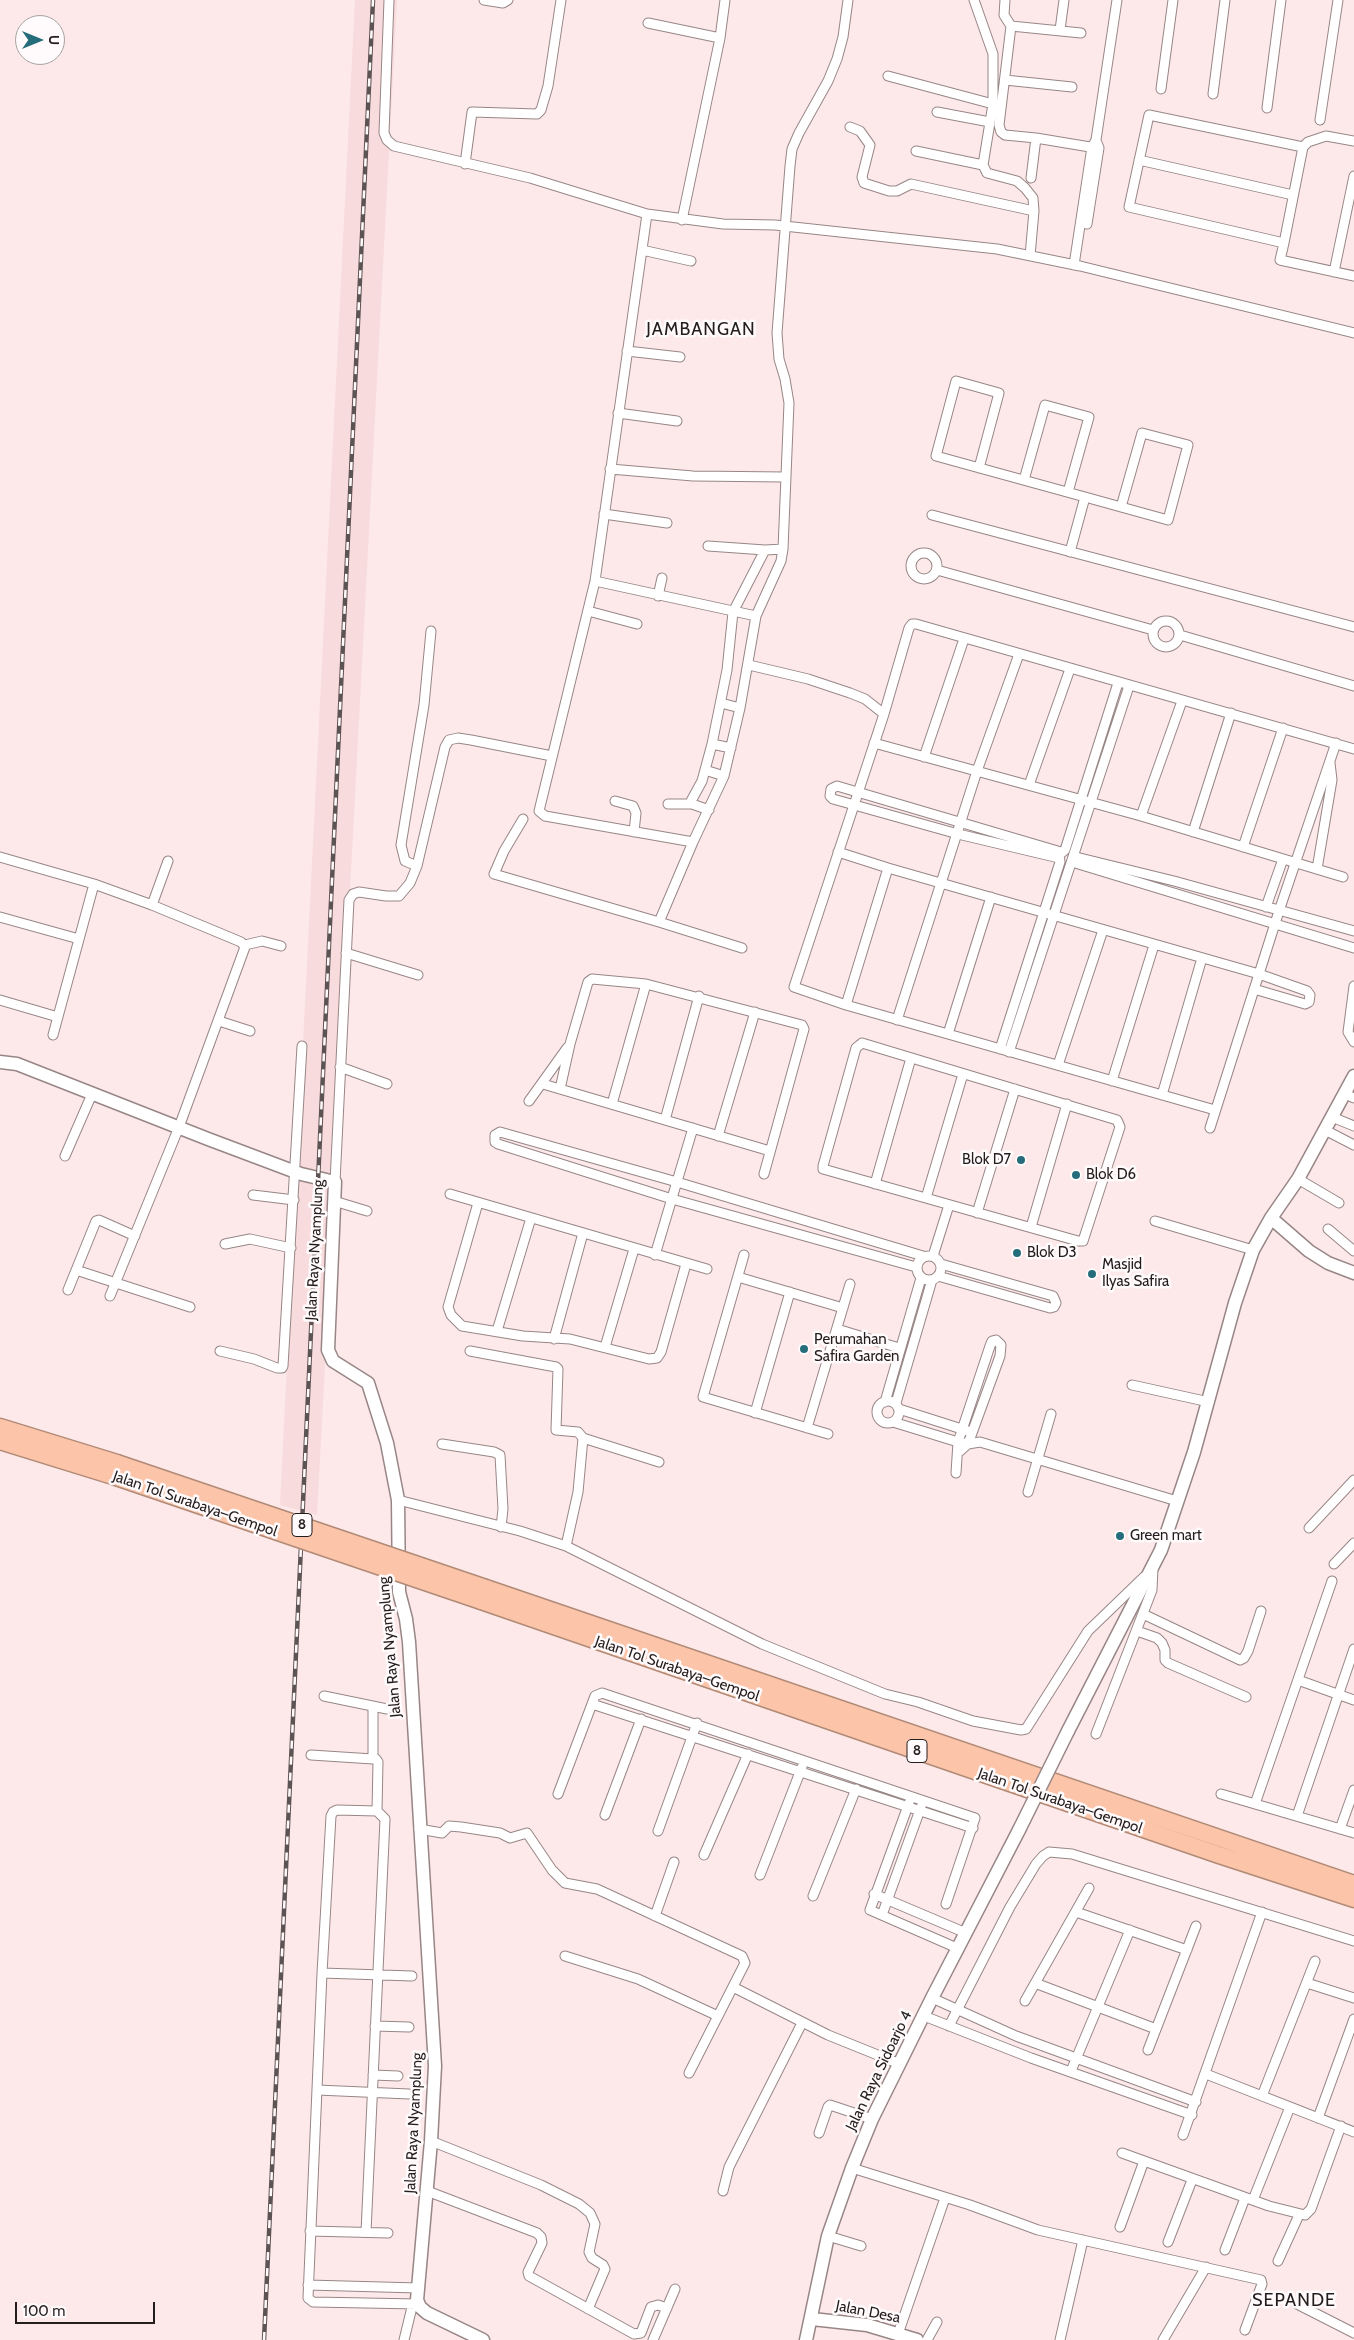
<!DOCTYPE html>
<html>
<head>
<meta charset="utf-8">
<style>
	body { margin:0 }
	#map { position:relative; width:1354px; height:2340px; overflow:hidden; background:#fde9e9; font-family:Cabin,sans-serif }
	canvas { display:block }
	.north { position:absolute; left:15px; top:15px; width:50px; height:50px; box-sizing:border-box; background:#fffafb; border:1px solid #a7a2a2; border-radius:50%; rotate:90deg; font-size:14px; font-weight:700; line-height:20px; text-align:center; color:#241d1d }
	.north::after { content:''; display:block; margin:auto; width:18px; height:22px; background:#266d7b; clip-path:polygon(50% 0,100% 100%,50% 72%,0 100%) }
	.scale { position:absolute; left:15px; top:2302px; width:140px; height:22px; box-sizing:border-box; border:2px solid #241d1d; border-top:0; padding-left:6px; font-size:15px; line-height:18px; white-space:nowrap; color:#241d1d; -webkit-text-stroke:4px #fffafb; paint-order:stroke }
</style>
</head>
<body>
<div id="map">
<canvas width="1354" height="2340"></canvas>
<div class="north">U</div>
<div class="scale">100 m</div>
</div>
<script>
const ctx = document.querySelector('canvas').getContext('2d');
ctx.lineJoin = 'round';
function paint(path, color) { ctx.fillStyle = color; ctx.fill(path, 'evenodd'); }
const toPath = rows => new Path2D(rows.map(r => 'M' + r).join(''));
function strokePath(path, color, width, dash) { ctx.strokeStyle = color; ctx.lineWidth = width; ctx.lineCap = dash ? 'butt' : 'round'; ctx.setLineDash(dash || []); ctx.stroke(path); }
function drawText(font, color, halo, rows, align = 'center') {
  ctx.font = font + ' Cabin,sans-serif'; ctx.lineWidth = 5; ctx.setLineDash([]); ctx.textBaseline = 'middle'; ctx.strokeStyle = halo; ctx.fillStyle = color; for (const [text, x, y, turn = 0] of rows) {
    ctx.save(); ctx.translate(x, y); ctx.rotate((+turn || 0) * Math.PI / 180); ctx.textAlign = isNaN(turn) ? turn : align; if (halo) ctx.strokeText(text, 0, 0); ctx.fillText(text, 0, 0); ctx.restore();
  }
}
const built = toPath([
	[355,0,397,0,317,1515,280,1505]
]);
const street = toPath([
	[389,0,384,133,387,140,394,146,530,178,647,214,723,224,775,225,997,249,1080,266,1354,333],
	[484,0,503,3,508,0],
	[974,0,993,54,993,104,983,165,987,173,1017,181,1025,188,1033,198,1034,211,1030,256],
	[1005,0,1004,15,1011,26,1081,33],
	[648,23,720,38],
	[1011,26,999,125,1001,132,1005,135,1036,138,1096,148],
	[1060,30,1064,0],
	[888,76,993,104],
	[1005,80,1072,87],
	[1161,89,1173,0],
	[1213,94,1225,0],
	[1267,108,1281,0],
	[937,112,990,122],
	[1320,120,1338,0],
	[850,127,860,131,870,145,862,177,864,183,889,191,897,191,911,184,1034,211],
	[1354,141,1326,136,1308,142,1303,147,1149,115,1129,207,1284,243,1280,260,1354,276],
	[916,151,983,165],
	[1139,160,1293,195],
	[465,164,472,112,537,114,541,110,548,86,561,0],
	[1031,178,1036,138],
	[647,214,595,581,539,811,545,816,693,842,724,776,740,708,756,616,781,561,783,549,789,403,785,379,779,359,777,333,790,166,792,149,799,133,828,81,837,59,843,37,848,0],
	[682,220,720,38,725,0],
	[1087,224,1099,148,1097,143],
	[1284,243,1303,147],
	[642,250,691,261],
	[1074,265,1092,147,1096,140,1117,0],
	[1334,272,1354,176],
	[627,351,680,357],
	[618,413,677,421],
	[979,468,999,393,956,381,936,456,1085,497,1168,520,1188,445,1142,433,1121,507],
	[610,469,693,476,785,477],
	[1024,480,1045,405,1089,417,1068,492],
	[604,514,667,523],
	[932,515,1354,627],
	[708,546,765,550,783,549],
	[1070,552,1085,497],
	'911 566a13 13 0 1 1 26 0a13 13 0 1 1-26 0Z',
	[937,570,1153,630],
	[595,581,756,616],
	[658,596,662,578],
	[588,611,637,624],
	'1153 634a13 13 0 1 1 26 0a13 13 0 1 1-26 0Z',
	[1180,635,1354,686],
	[749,665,808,679,850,693,865,699,884,714],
	[721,703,740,708],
	[874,743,1141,816,1343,877],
	[712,744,731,748],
	[924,757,964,639],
	[705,770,724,776],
	[1029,785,1070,669],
	[615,801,633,806,636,813,634,832],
	[690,803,702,781,712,744,727,670,733,612,765,550],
	[668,804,692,804,709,810],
	[1141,816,1182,701],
	[523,819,504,851,494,874,659,922,693,842],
	[1193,832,1231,713],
	[1243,847,1283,728],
	[838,852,888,868,1259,974,1307,991,1310,995,1309,1002,1305,1004,1254,989],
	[0,857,94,884,152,905,241,942,245,947,179,1127,110,1296],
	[1076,857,1174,881,1354,931],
	[1059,858,958,834,833,799,830,796,831,789,837,786,1061,852],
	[1072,862,1354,948],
	[417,866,405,861,401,845,424,705,431,631],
	[1317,869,1332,780,1330,763],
	[152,905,168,861],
	[1266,907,1283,859],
	[0,917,79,939],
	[659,922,742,948],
	[245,945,262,941,281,946],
	[346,953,418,975],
	[1354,986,1348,1032,1354,1042],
	[0,1000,58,1017],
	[846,1005,888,868],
	[897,1020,977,771,1019,654],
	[219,1021,250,1031],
	[948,1034,991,897],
	[53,1035,94,884],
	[862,1043,1117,1120,1120,1127,1083,1241,1078,1241,823,1169,823,1166,856,1048,862,1043],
	[1000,1049,1060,862,1059,855,1065,850,1118,683],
	[1009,1052,1129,686],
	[1058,1065,1103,930],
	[340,1067,387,1084],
	[1112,1081,1154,945],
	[543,1084,770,1151],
	[560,1089,570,1044,588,982,592,979,646,984,802,1025,804,1029,764,1174],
	[1345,1094,1354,1098],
	[1162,1095,1202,958],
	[529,1101,567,1048],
	[612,1104,646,984],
	[1215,1110,846,1005,794,987,884,714,909,628,912,624,916,624,1354,749],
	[1332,1117,1354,1126],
	[665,1120,699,996],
	[1210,1128,1279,911,1336,743],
	[1325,1130,1354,1145],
	[718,1136,755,1012],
	[65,1156,92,1094],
	[1298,1179,1339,1203],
	[335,1182,349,900,353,894,359,892,386,896,399,896,410,883,417,866,445,747,449,740,458,738,471,740,552,756],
	[875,1184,911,1058],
	[450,1194,707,1269],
	[253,1195,294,1200],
	[926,1198,963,1074],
	[334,1201,367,1211],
	[478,1203,448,1307,451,1315,462,1326,523,1336,570,1339,649,1359,657,1358,661,1352,686,1264],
	[977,1213,1015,1089],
	[1155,1221,1253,1250],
	[1031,1227,1067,1104],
	[1328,1229,1354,1251],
	[225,1244,250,1239,291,1248],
	[655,1255,693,1128],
	[744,1255,703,1397,828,1434],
	'917 1268a12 12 0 1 1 24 0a12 12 0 1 1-24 0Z',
	[933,1256,949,1205],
	[916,1267,672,1199,498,1144,495,1142,495,1135,500,1132,677,1182,923,1256],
	[76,1270,190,1307],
	[938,1276,1050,1308,1054,1307,1056,1303,1053,1296,941,1264],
	[738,1277,843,1308],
	[68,1290,96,1221,99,1220,135,1236],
	[837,1329,899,1348],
	[497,1331,531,1218],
	[554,1339,583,1233],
	[605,1347,634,1249],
	[220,1351,254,1359,277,1368,282,1368,283,1366,302,1046],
	[470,1351,556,1367,558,1369,556,1430,578,1432,583,1438,659,1462],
	[1132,1385,1209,1402],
	'877 1412a11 11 0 1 1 22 0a11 11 0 1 1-22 0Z',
	[885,1402,921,1278],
	[896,1403,932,1280],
	[899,1409,968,1431],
	[755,1413,790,1292],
	[893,1422,958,1442,968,1444,980,1442,1177,1501],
	[807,1428,850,1284],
	[442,1444,494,1452,500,1455,503,1509,501,1527],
	[956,1473,958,1442,990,1346,992,1341,996,1340,1001,1345,1000,1356,968,1444,959,1452],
	[1028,1492,1051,1414],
	[398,1500,520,1531,566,1546,762,1644,885,1694,918,1702,973,1721,1021,1730,1026,1729,1088,1631,1144,1577],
	[1309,1528,1354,1480],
	[566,1546,578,1492,583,1438],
	[1334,1564,1354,1543],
	[1143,1614,1240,1660,1244,1658,1248,1651,1261,1611],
	[1137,1631,1157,1638,1162,1643,1165,1650,1165,1660,1168,1663,1246,1697],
	[1298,1680,1354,1700],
	[324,1696,387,1709],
	[592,1704,973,1828],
	[1096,1734,1152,1590,1153,1568],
	[311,1755,373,1759],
	[558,1794,595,1696,602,1693,975,1818,946,1904],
	[1221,1794,1354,1833],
	[909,1803,870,1910,957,1948],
	[1255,1804,1332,1581],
	[377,1811,337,1810,333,1812,331,1816,322,1973,308,2298,313,2302,418,2304],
	[605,1815,641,1719],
	[1297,1816,1354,1649],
	[419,1829,442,1833,449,1826,461,1827,500,1833,510,1838,527,1833,552,1870,565,1883,597,1889,742,1956,745,1963,689,2073],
	[1340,1829,1354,1790],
	[658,1831,697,1723],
	[704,1855,748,1754],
	[760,1875,802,1767],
	[874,1894,966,1933],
	[813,1896,856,1789],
	[1076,1912,1187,1950],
	[882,1915,921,1807],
	[655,1916,674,1862],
	[565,1956,638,1979,718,2016],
	[322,1973,412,1976],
	[1035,1983,1156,2029],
	[1307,1983,1354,1998],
	[733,1987,828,2035,900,2064],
	[932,1998,1016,2036,1196,2102],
	[1025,2001,1089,1888],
	[924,2016,1031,2058,1192,2115],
	[375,2026,409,2027],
	[949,2026,1010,1907,1036,1864,1043,1856,1049,1852,1072,1854,1354,1941],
	[1148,2050,1196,1926],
	[1071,2071,1130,1930],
	[1206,2074,1354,2132],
	[373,2075,398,2076],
	[317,2090,409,2094],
	[1262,2096,1315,1961],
	[1318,2118,1354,2019],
	[819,2133,828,2107,830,2105,872,2119],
	[1183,2135,1262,1912],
	[431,2141,541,2185,579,2204,590,2213,595,2224,589,2252,592,2258,603,2265,605,2269,588,2309],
	[1122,2153,1269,2206,1305,2215,1311,2209,1341,2126],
	[852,2168,970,2205,1038,2230,1261,2280,1262,2284,1245,2330],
	[427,2191,537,2233,541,2237,542,2243,528,2272,529,2276,634,2334,641,2333,651,2307,658,2305,667,2308],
	[723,2191,729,2167,802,2023],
	[1253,2200,1290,2107],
	[1120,2227,1144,2161],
	[310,2231,388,2233],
	[366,2232,385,1819,377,1811,378,1762,376,1759,373,1759,373,1707],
	[828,2236,861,2246],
	[1168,2242,1192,2180],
	[1225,2250,1245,2198],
	[1278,2261,1299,2215],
	[308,2285,418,2288],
	[1297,2304,1354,2333],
	[898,2334,945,2198],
	[404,2340,413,2303],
	[653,2340,675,2289],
	[927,2340,937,2322],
	[1060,2340,1083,2240],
	[1163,2340,1206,2267]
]);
const secondary = toPath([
	[0,1062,17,1064,208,1139,301,1174,335,1182,328,1350,333,1361,368,1383,387,1443,398,1500,399,1592,406,1619,409,1642,435,2066,431,2141,417,2300,420,2307,427,2313,483,2340],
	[1271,1218,1309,1251,1328,1263,1354,1273],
	[1068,1731,1161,1550,1194,1452,1235,1303,1253,1250,1271,1218,1298,1179,1354,1076],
	[812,2319,867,2325,917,2340],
	[806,2340,828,2236,852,2168,872,2119,932,1998,1019,1830]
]);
const highway = toPath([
	[0,1427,117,1463],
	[0,1441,113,1476],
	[486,1588,1354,1884],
	[481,1601,1219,1855,1354,1899]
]);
const rail = toPath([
	[264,2340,373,0]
]);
const secondaryBridge = toPath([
	[1019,1830,1068,1731]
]);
const highwayBridge = toPath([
	[117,1463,486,1588],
	[113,1476,481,1601]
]);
const markers = [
	[1021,1160,5,"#266d7b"],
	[1076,1175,5,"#266d7b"],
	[1017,1253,5,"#266d7b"],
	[1092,1274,5,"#266d7b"],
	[804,1349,5,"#266d7b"],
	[1120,1536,5,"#266d7b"]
];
const shields = [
	[302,1525,20],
	[917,1751,20]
];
const shieldNames = [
	["8",302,1525],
	["8",917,1751]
];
const poiNames = [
	["Blok D7",1011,1160,"right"],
	["Blok D6",1086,1175],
	["Blok D3",1027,1253],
	["Masjid",1102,1265],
	["Ilyas Safira",1102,1282],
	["Perumahan",814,1340],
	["Safira Garden",814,1357],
	["Green mart",1130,1536]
];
const streetNames = [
	["Jalan Raya Nyamplung",315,1250,-87],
	["Jalan Tol Surabaya–Gempol",195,1504,19],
	["Jalan Raya Nyamplung",390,1647,-95],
	["Jalan Tol Surabaya–Gempol",677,1669,19],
	["Jalan Tol Surabaya–Gempol",1060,1801,19],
	["Jalan Raya Sidoarjo 4",879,2071,-64],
	["Jalan Raya Nyamplung",414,2123,-87],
	["Jalan Desa",868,2312,11]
];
const quarterNames = [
	["JAMBANGAN",701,330],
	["SEPANDE",1294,2301]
];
paint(built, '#f8dbdc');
strokePath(street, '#988686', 11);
strokePath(secondary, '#988686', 15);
strokePath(highway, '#b08a77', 19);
strokePath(street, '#fff', 9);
strokePath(secondary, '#fff', 12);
strokePath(highway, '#fcc4a8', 16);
strokePath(rail, '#5e5353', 4.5);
strokePath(rail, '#fffafb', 2.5, [8]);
strokePath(secondaryBridge, '#988686', 15, []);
strokePath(highwayBridge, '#b08a77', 19, []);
strokePath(secondaryBridge, '#fff', 12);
strokePath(highwayBridge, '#fcc4a8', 16);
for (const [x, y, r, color] of markers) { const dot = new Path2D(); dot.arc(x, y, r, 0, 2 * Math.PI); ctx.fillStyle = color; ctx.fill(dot); strokePath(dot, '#fffafb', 2); }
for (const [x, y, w] of shields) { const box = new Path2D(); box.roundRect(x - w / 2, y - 11.5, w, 23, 4); ctx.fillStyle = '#fffafb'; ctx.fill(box); strokePath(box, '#241d1d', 1); }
drawText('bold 14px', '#241d1d', null, shieldNames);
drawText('15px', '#241d1d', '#fffafb', poiNames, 'left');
drawText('15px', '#241d1d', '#fffafb', streetNames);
ctx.letterSpacing = '1px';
drawText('18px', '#241d1d', '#fffafb', quarterNames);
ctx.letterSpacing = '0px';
</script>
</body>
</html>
